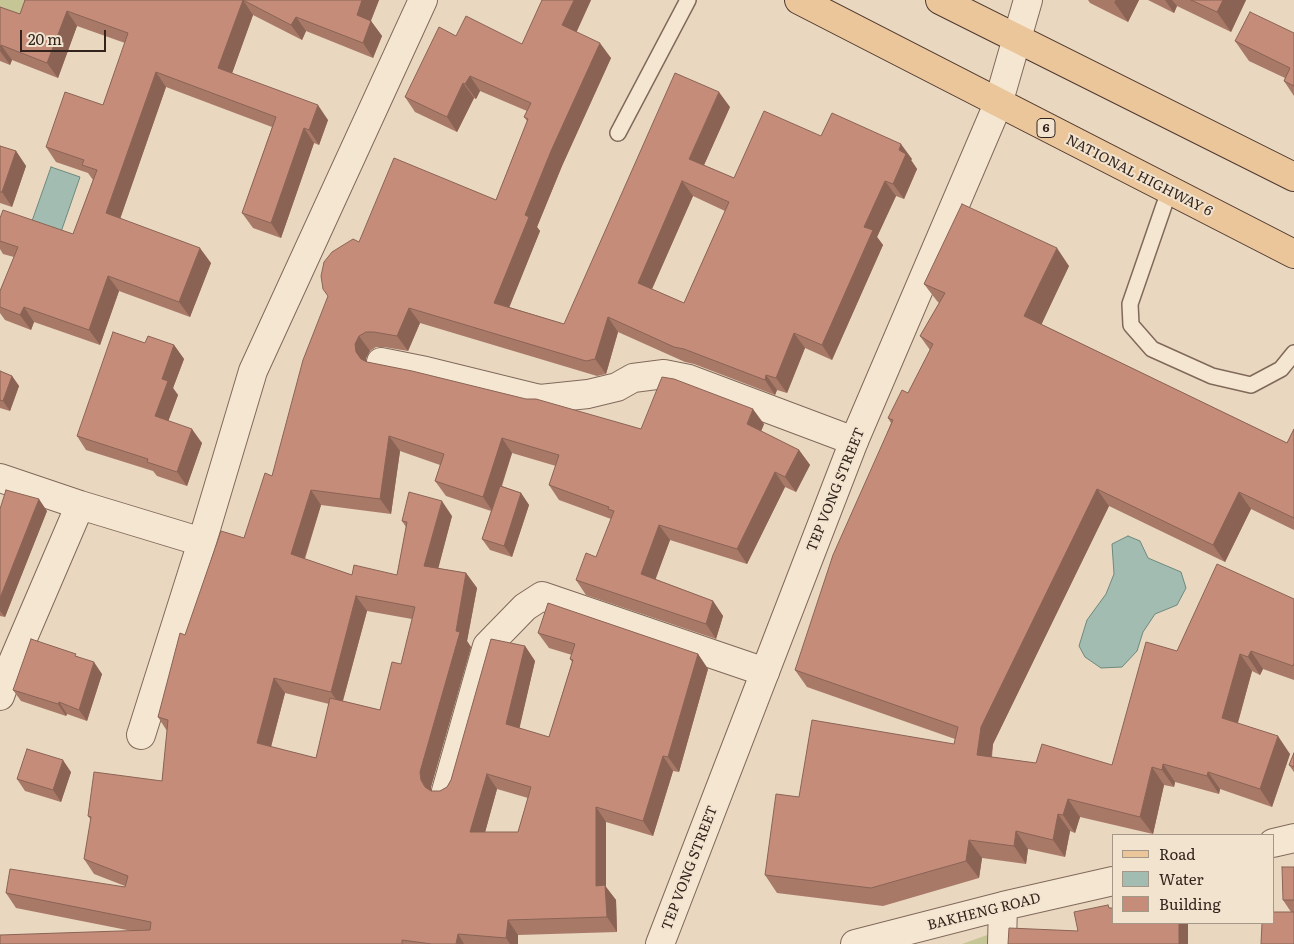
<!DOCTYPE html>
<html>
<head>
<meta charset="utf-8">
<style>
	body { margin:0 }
	#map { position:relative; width:1294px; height:944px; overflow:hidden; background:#e9d7c0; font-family:Literata,serif }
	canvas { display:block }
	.legend { position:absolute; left:1112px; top:834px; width:162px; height:90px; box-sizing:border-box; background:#f2e3cf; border:1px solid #a59788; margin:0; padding:6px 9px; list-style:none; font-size:15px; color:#32241d }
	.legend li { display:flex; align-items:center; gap:10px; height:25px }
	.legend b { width:25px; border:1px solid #a59788 }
	.scale { position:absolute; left:20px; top:30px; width:86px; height:22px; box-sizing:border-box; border:2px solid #32241d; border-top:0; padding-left:6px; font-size:15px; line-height:18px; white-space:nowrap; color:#32241d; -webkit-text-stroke:4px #f2e3cf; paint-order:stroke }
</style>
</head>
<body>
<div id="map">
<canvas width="1294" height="944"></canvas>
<ul class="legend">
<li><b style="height:6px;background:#ebc69a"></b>Road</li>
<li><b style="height:14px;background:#a3bcb1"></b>Water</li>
<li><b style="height:14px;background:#c58d79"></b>Building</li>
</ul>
<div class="scale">20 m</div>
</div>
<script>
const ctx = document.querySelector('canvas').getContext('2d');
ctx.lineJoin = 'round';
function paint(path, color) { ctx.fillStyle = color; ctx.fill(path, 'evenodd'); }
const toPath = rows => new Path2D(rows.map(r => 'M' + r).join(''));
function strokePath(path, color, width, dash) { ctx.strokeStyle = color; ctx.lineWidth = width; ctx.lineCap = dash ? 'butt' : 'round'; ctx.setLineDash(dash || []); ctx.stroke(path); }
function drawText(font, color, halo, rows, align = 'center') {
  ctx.font = font + ' Literata,serif'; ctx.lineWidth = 4; ctx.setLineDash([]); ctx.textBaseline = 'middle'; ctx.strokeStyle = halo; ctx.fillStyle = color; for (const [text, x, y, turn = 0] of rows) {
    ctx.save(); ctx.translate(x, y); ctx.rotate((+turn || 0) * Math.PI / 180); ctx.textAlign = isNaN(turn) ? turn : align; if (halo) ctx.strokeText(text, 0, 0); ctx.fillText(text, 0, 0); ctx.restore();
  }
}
const green = toPath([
	[0,0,32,0,20,21,0,17],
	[990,934,989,944,962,944]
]);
const water = toPath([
	[51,167,80,177,61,232,32,221,51,167],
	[1128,536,1140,541,1148,558,1181,572,1186,588,1177,605,1155,614,1143,632,1137,651,1122,667,1101,668,1085,657,1079,646,1087,620,1106,594,1114,574,1112,544,1128,536]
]);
const service = toPath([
	[618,133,688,0],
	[1169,191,1130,304,1131,325,1152,349,1212,376,1251,385,1281,369,1294,353]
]);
const minor = toPath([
	[381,362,426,371,540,399,588,394,617,387,633,378,664,374,689,379,854,441],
	[0,478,80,505,202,542],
	[0,696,11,666,80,505],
	[141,735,202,542,253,371,423,0],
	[446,791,487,646,525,607,542,596,765,672],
	[1273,843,1294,838],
	[855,944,1003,906,1113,881],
	[1002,944,1003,906]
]);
const tertiary = toPath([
	[660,944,854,441,998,104,1028,0]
]);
const primary = toPath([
	[799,0,1294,254],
	[940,0,1294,177]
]);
const wall = toPath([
	[25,0,379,0,371,21,382,36,373,58,306,31,302,40,253,15,232,73,328,120,319,145,314,143,281,238,253,228,242,213,272,127,166,87,120,218,211,263,190,317,119,291,100,345,34,322,31,330,5,320,0,313,0,291,14,257,3,254,0,249,0,241,73,234,93,180,88,173,56,162,46,147,103,105,125,43,77,26,58,78,12,60,10,65,0,61,0,7,20,14],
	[591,0,576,32,611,58,562,166,537,227,540,231,509,307,564,324,730,107,704,165,734,178,821,136,912,159,911,160,917,169,904,199,896,196,877,237,883,245,832,360,805,348,787,393,777,390,775,395,694,364,685,362,618,332,606,374,597,376,420,323,408,351,384,347,376,347,370,351,366,358,366,362,641,429,764,424,761,431,799,450,810,465,796,492,785,487,747,564,670,540,655,579,713,601,723,616,716,639,586,595,576,580,596,557,611,519,559,500,549,485,556,466,512,453,502,486,521,493,529,505,512,557,490,550,482,539,491,511,446,496,435,481,440,465,400,451,391,514,321,505,305,559,352,575,397,575,406,527,402,521,452,516,438,568,466,573,477,588,467,641,471,647,431,787,431,791,440,791,447,787,525,646,535,661,519,728,549,737,572,662,570,659,572,655,549,648,538,633,698,654,708,669,679,772,673,771,653,836,606,822,606,887,616,900,617,932,518,935,518,944,0,944,132,931,16,908,6,893,125,887,125,886,94,874,84,859,91,820,88,816,162,781,167,731,158,717,185,635,244,538,272,476,359,242,496,200,527,121,524,117,527,111,480,91,476,99,474,98,457,132,415,112,405,97,456,36,522,44],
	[693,196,725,211,684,303,652,289],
	[367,611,412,619,401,664,380,710,343,701],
	[285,693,329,704,316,758,271,747],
	[497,789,528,798,518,832,485,832],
	[1088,0,1139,0,1128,22,1090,3],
	[1148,0,1246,0,1231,32,1177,6,1174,13],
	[1294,33,1294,96,1284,81,1285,78,1249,61,1235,41],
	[0,146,16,151,26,166,12,207,0,203],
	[1069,266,1041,324,1287,443,1294,429,1294,530,1251,509,1225,562,1109,506,993,744,992,757,1036,763,1112,765,1177,651,1294,599,1294,680,1263,669,1260,675,1252,671,1238,723,1290,754,1272,807,1220,789,1219,794,1175,782,1174,787,1164,785,1153,834,1080,817,1075,833,1070,831,1065,857,1028,849,1026,864,982,858,979,878,883,906,777,893,765,875,799,797,954,744,955,739,807,687,795,670,891,423,888,418,908,393,930,350,920,336,939,303,937,301,924,284],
	[145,343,174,345,184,359,173,388,178,395,168,421,202,443,187,486,157,476,153,471,86,450,77,436],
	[0,371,12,376,19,386,10,411,0,408],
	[0,509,47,511,5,617,0,616],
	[77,656,102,674,87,721,67,714,66,716,21,701,13,690],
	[1294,753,1294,772,1289,765],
	[71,772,61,802,25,791,17,779],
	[1294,867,1294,912,1291,912,1283,900]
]);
const shadedWall = toPath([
	[243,0,253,15,229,82,218,68],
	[362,0,379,0,367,30,357,15],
	[574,0,591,0,573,40,562,25],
	[1116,0,1139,0,1128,22,1114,2],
	[1165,0,1172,0,1177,6,1174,13],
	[1223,0,1246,0,1231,32,1217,12],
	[67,11,77,26,58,78,47,63],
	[296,17,306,31,302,40,291,25],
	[371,21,382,36,373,58,363,43],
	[600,43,611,58,562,166,537,227,540,231,505,318,494,303,525,215,551,151],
	[1,45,12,60,10,65,0,51],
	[156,72,166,87,117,228,106,213],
	[470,76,480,91,476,99,465,84],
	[463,83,474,98,457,132,447,117],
	[719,92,730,107,700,174,689,159],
	[318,105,328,120,319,145,309,130],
	[304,128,314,143,281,238,271,223],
	[901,144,912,159,911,160,917,169,904,199,893,184,899,150],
	[16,151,26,166,12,207,2,192],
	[682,181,693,196,648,298,638,283],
	[885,181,896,196,877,237,883,245,832,360,822,345,864,227],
	[200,248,211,263,190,317,179,302],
	[1057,248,1069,266,1037,334,1024,316],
	[108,276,119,291,100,345,89,330],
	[24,307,34,322,31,330,20,315],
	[409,308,420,323,408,351,397,336],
	[608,317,618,332,606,374,595,359],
	[794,333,805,348,787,393,776,378],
	[359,336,370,351,366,358,366,367,356,352,355,344],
	[174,345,184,359,173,388,178,395,165,430,155,416,162,379],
	[766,375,777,390,775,395,765,380],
	[12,376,19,386,10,411,3,401],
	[753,409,764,424,758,439,747,424],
	[192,429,202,443,187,486,177,472],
	[389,436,400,451,391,514,380,499],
	[502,438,512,453,493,512,483,497],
	[799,450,810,465,796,492,785,477],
	[775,472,785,487,747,564,737,549],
	[1097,489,1109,506,993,744,989,773,977,755,981,727],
	[311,490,321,505,301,569,291,554],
	[1239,492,1251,509,1225,562,1213,545],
	[521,493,529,505,512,557,504,546],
	[39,499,47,511,5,617,0,611,0,598],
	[442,501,452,516,435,581,424,566],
	[659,525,670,540,652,589,641,574],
	[466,573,477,588,467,641,471,647,431,787,431,795,421,780,420,772,456,631],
	[356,596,367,611,341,707,331,692],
	[713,601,723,616,716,639,706,624],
	[525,646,535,661,517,739,506,724],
	[1251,651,1263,669,1260,675,1248,657],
	[698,654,708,669,679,772,668,757],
	[1240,654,1252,671,1234,736,1222,718],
	[94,662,102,674,87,721,79,710],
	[274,678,285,693,268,758,257,743],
	[59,702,67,714,66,716,58,704],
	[1278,736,1290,754,1272,807,1260,789],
	[663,756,673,771,653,836,643,821],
	[63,760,71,772,61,802,53,790],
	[1163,764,1175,782,1174,787,1162,770],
	[1152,767,1164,785,1153,834,1140,817],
	[1208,772,1220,789,1219,794,1207,776],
	[487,774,497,789,481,847,470,832],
	[1068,799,1080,817,1075,833,1063,815],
	[596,807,606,822,606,887,616,900,617,932,607,917,596,886],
	[1058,814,1070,831,1065,857,1053,840],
	[1016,831,1028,849,1026,864,1014,846],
	[969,840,982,858,979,878,966,861],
	[508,920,518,935,518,944,510,944,506,938],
	[1179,923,1188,923,1188,944,1179,944],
	[458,934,464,944,456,944]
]);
const building = toPath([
	[25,0,362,0,357,15,371,21,363,43,296,17,291,25,243,0,218,68,318,105,309,130,304,128,271,223,242,213,276,117,156,72,106,213,200,248,179,302,108,276,89,330,24,307,20,315,0,307,0,291,18,247,0,241,0,218,3,210,73,234,97,170,82,165,84,160,46,147,65,92,103,105,128,33,67,11,47,63,1,45,0,48,0,7,20,14,25,0],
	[542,0,574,0,562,25,600,43,551,151,525,215,529,217,494,303,564,324,675,73,719,92,689,159,734,178,764,111,821,136,832,113,901,144,899,150,906,154,893,184,885,181,864,227,873,230,822,345,794,333,776,378,766,375,765,380,684,349,674,347,608,317,595,359,586,361,409,308,397,336,374,332,366,332,359,336,355,344,356,352,361,359,367,362,412,371,526,399,536,399,641,429,662,377,674,379,753,409,747,424,799,450,785,477,775,472,737,549,659,525,641,574,713,601,706,624,576,580,586,553,596,557,614,511,608,509,609,507,549,485,559,455,502,438,483,497,435,481,444,454,389,436,380,499,311,490,291,554,352,575,354,565,397,575,407,522,402,521,409,492,442,501,424,566,466,573,456,631,460,632,420,772,421,780,425,787,431,791,440,791,447,787,451,780,491,639,525,646,506,724,549,737,573,660,570,659,575,644,538,633,548,603,698,654,668,757,663,756,643,821,596,807,596,886,605,885,607,917,508,920,506,938,458,934,456,944,432,944,402,940,402,944,0,944,0,935,150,930,151,922,6,893,10,869,125,887,128,876,84,859,91,817,88,816,94,772,162,781,168,720,158,717,180,633,185,635,221,531,244,538,265,473,272,476,303,360,328,296,323,289,321,276,324,262,332,252,353,239,359,242,394,158,496,200,528,119,524,117,531,103,470,76,465,84,463,83,447,117,405,97,439,27,456,36,466,16,522,44,542,0],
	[682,181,729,202,684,303,638,283,682,181],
	[356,596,415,607,401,664,392,662,380,710,330,698,316,758,257,743,274,678,331,692,356,596],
	[487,774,531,787,518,832,470,832,487,774],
	[1191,0,1223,0,1217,12,1191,0],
	[1250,12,1294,33,1294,86,1284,81,1290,68,1235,41,1250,12],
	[0,146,16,151,2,192,0,192,0,146],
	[962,204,1057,248,1024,316,1287,443,1294,429,1294,518,1239,492,1213,545,1097,489,981,727,977,755,1036,763,1042,744,1112,765,1146,642,1177,651,1217,564,1294,599,1294,663,1293,666,1251,651,1248,657,1240,654,1222,718,1278,736,1260,789,1208,772,1207,776,1163,764,1162,770,1152,767,1140,817,1068,799,1063,815,1058,814,1053,840,1016,831,1014,846,969,840,966,861,871,888,765,875,776,794,799,797,812,720,954,744,958,727,795,670,833,555,893,420,888,418,902,390,908,393,933,344,920,336,945,293,924,284,962,204],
	[113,332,145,343,148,336,174,345,162,379,168,381,155,416,192,429,177,472,147,462,148,459,77,436,113,332],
	[0,371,12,376,3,401,0,400,0,371],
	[500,486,521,493,504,546,482,539,500,486],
	[6,490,39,499,0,598,0,509,6,490],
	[31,639,76,654,75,656,94,662,79,710,59,702,58,704,13,690,31,639],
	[27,749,63,760,53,790,17,779,27,749],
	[1294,753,1294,767,1289,765,1294,753],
	[1282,867,1294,867,1294,900,1283,900,1282,867],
	[1108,905,1109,908,1113,908,1113,923,1179,923,1179,944,1008,944,1009,928,1078,931,1074,912,1108,905],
	[1273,912,1294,912,1294,944,1261,944,1262,923,1273,923,1273,912]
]);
const shields = [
	[1046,128,18]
];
const shieldNames = [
	["6",1046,128]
];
const streetNames = [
	["NATIONAL HIGHWAY 6",1139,176,27],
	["TEP VONG STREET",836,490,-68],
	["TEP VONG STREET",690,868,-69],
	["BAKHENG ROAD",984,912,-14]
];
paint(green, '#c6c595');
paint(water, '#a3bcb1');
strokePath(water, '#6b897d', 1);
strokePath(service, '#81695a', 18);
strokePath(minor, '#81695a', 30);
strokePath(tertiary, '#81695a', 30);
strokePath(primary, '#4f382e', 30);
strokePath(service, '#f5e6d2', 15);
strokePath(minor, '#f5e6d2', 28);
strokePath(tertiary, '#f5e6d2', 28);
strokePath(primary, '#ebc69a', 28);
paint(wall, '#a97968');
paint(shadedWall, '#8a6355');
paint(building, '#c58d79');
strokePath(building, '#8a6355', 1);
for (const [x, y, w] of shields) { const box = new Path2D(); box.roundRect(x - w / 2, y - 9.5, w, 19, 4); ctx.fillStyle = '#f2e3cf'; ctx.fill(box); strokePath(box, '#32241d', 1); }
drawText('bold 12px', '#32241d', null, shieldNames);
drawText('14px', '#32241d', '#f2e3cf', streetNames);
</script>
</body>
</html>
